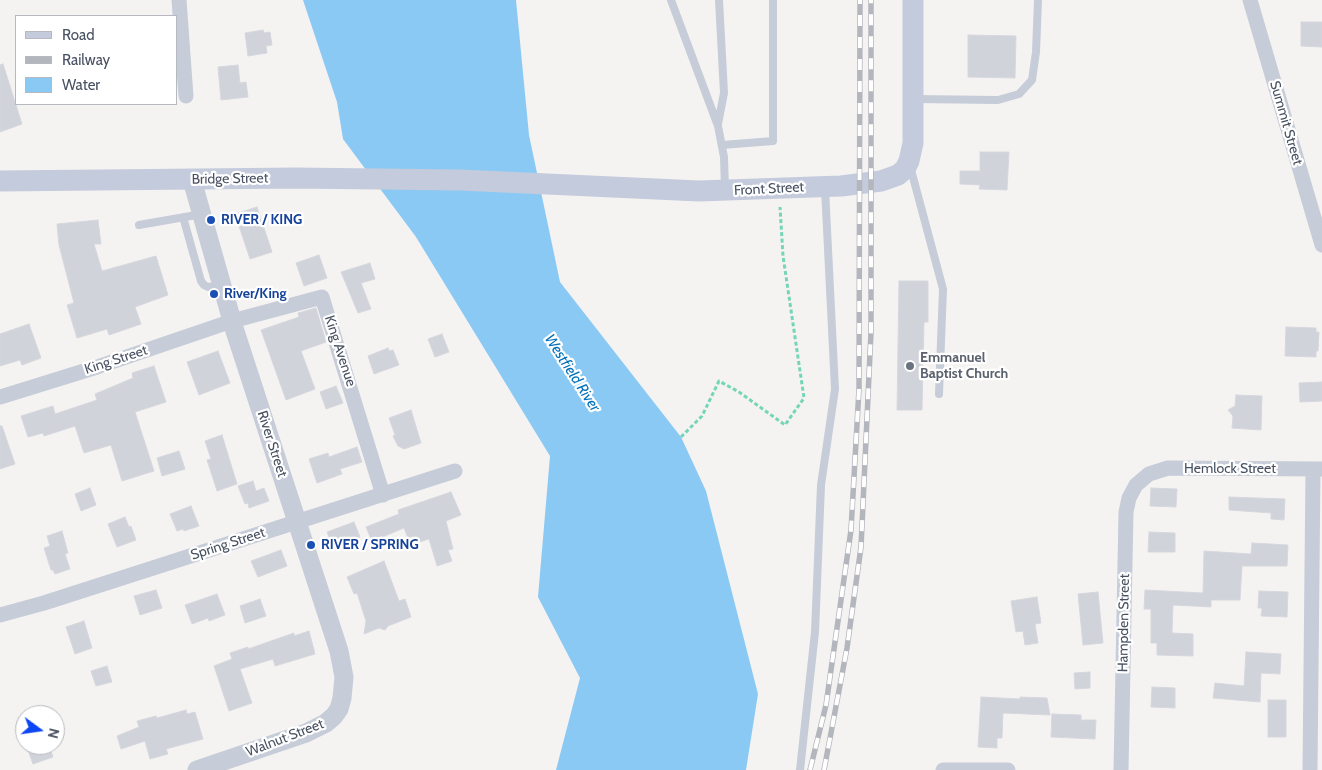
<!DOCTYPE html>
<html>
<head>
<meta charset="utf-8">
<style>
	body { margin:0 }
	#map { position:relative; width:1322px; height:770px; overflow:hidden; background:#f5f3f2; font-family:Cabin,sans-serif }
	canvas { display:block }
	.legend { position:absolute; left:15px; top:15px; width:162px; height:90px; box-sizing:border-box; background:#fff; border:1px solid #b6b9c0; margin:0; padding:6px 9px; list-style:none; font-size:15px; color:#485162 }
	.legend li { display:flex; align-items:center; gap:10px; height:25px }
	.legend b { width:25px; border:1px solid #b6b9c0 }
	.north { position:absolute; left:15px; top:705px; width:50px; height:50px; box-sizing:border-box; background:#fff; border:1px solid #b6b9c0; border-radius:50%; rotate:104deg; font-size:14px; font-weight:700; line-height:20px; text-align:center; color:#485162 }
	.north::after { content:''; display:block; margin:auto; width:18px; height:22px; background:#0d46f4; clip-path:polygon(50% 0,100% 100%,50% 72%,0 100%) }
</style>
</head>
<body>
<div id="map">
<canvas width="1322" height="770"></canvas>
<ul class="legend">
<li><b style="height:6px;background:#c4cbdc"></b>Road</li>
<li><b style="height:6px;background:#b4b6bd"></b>Railway</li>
<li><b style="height:14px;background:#8ac9f3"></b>Water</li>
</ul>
<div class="north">N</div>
</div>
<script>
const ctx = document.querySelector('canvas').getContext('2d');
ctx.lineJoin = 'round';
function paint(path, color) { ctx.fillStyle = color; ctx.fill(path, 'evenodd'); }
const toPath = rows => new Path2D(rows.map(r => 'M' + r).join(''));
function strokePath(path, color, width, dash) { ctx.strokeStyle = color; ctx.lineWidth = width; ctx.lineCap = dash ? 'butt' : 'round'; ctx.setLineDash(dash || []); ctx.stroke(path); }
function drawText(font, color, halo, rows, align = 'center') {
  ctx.font = font + ' Cabin,sans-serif'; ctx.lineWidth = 4.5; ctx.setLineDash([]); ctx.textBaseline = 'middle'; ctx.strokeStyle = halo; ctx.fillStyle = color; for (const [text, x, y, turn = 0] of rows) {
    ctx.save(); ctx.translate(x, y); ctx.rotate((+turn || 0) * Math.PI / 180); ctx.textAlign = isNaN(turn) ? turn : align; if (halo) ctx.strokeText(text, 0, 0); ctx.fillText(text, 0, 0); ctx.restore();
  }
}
const water = toPath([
	[303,0,516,0,529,135,560,282,681,437,706,491,758,694,746,770,556,770,580,678,538,597,550,456,416,237,343,139,337,102]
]);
const building = toPath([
	[1301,22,1322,22,1322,47,1301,46,1301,22],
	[263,30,264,33,270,32,272,45,266,46,267,53,248,56,245,33,263,30],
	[968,35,1016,36,1015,78,968,77,968,35],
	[3,64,22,124,0,132,0,65,3,64],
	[238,65,240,83,246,82,248,97,221,100,218,67,238,65],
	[980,152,1009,152,1007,190,979,189,980,185,960,184,960,171,980,171,980,152],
	[257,207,272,252,250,259,235,214,257,207],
	[98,220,101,244,94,244,102,271,156,256,168,295,135,307,141,324,109,335,107,329,77,338,67,305,74,303,59,245,57,224,98,220],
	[319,255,327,278,304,286,296,263,319,255],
	[370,263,375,279,361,283,371,309,358,313,341,272,370,263],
	[899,281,928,281,928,322,924,322,922,410,897,410,899,281],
	[316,308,326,342,301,351,315,389,286,400,261,330,299,317,298,313,316,308],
	[29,324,41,358,22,365,20,360,0,366,0,334,29,324],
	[1286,327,1316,328,1316,332,1319,332,1318,351,1316,351,1316,357,1285,356,1286,327],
	[442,334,449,352,435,357,428,339,442,334],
	[388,348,389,351,393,350,399,365,374,374,368,356,388,348],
	[218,351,230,383,199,395,187,362,218,351],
	[154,366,166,402,135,412,154,471,122,481,111,445,84,453,75,426,44,436,43,433,28,437,21,416,53,406,55,414,97,400,95,394,133,378,132,373,154,366],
	[1322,382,1322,401,1300,402,1299,383,1322,382],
	[336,386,343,403,326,409,320,392,336,386],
	[1236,395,1262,396,1261,430,1232,428,1233,416,1228,410,1235,406,1236,395],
	[411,410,421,443,404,449,398,446,393,436,395,435,389,418,411,410],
	[0,426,2,426,15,464,0,469,0,426],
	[222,435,237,484,217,491,207,460,211,459,205,441,222,435],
	[357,447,362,462,340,469,342,474,317,483,309,459,328,453,329,457,357,447],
	[179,451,185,469,162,476,157,458,179,451],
	[253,481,256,491,264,488,269,501,249,508,248,503,245,504,238,486,253,481],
	[90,488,96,505,81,511,75,494,90,488],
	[1151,488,1177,489,1176,507,1150,506,1151,488],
	[451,492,461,515,446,521,453,549,448,550,452,561,437,566,429,539,416,543,414,536,408,538,404,528,375,540,375,538,371,539,366,527,399,514,398,510,451,492],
	[1229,497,1285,499,1284,520,1271,519,1271,513,1229,510,1229,497],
	[191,506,199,526,184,531,183,529,177,531,170,514,191,506],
	[125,517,129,527,131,526,136,540,117,547,108,524,125,517],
	[354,522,360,537,333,547,327,532,354,522],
	[62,531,68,553,65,554,70,569,55,574,53,570,51,570,44,548,50,546,47,536,62,531],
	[1149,532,1175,533,1175,552,1148,552,1149,532],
	[1252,543,1288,545,1287,566,1242,566,1240,600,1211,600,1211,607,1173,605,1172,633,1193,634,1193,656,1157,655,1157,643,1151,643,1151,609,1144,609,1145,590,1203,593,1204,551,1251,554,1252,543],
	[281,550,287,566,258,577,251,561,281,550],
	[384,561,399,601,405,599,411,617,388,626,385,630,379,628,364,634,366,621,357,593,354,594,347,577,384,561],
	[156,590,162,608,140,615,134,596,156,590],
	[1259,591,1288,592,1287,617,1261,616,1262,608,1258,608,1259,591],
	[1098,592,1103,643,1083,645,1078,594,1098,592],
	[217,594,225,615,209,621,208,618,192,624,185,605,217,594],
	[1037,597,1041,623,1035,624,1038,643,1025,645,1023,631,1016,632,1011,601,1037,597],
	[260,599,266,616,245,623,240,606,260,599],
	[84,621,92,648,75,654,66,627,84,621],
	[309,631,315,654,275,666,273,659,240,669,252,703,229,711,214,666,232,659,230,653,248,647,248,649,294,633,294,636,309,631],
	[1246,652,1281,654,1280,674,1261,673,1260,702,1213,698,1215,683,1244,686,1246,652],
	[107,666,112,682,96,686,91,671,107,666],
	[1090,672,1090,688,1075,689,1074,673,1090,672],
	[1152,687,1175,688,1175,708,1151,707,1152,687],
	[981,697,1020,699,1020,697,1047,698,1050,715,1003,713,1002,738,997,738,997,748,978,747,981,697],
	[1268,700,1286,700,1286,737,1268,737,1268,700],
	[186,710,187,714,195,712,203,739,166,749,168,754,150,759,145,741,121,749,117,736,139,727,137,721,156,716,157,718,186,710],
	[1052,714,1081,715,1081,720,1096,720,1095,739,1051,737,1052,714],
	[26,745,49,745,53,757,33,764,26,745]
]);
const path = toPath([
	[681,437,702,416,719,381,739,392,785,425,804,398,783,256,780,207]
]);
const service = toPath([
	[671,0,718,126,724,157,725,189],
	[914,99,998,100,1019,94,1032,80,1036,52,1038,0],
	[718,124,724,93,719,0],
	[722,145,773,141,773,0],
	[910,166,943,289,939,394],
	[183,217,201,281,204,285,208,287,222,285],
	[139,225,202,214],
	[800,770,815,632,821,485,835,389,825,189]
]);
const minor = toPath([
	[179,0,186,96],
	[1250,0,1322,245],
	[0,397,97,367,232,321,322,297,383,495],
	[0,615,44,603,455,471],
	[943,770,1008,770],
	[1121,770,1126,512,1129,498,1136,485,1149,474,1168,468,1322,469],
	[1310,770,1313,469]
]);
const tertiary = toPath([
	[192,180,234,328,339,651,344,677,342,698,339,709,334,716,326,723,306,733,197,770]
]);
const secondary = toPath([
	[0,181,296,178,460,180,699,191,841,186,881,181,898,175,905,169,909,161,913,143,913,0]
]);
const rail = toPath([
	[810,770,826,705,851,530,859,389,860,0],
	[824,770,847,648,861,547,871,332,871,0]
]);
const markers = [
	[211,220,5,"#1a4fb4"],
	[214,294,5,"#1a4fb4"],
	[910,366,5,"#6b7280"],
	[311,545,5,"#1a4fb4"]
];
const streetNames = [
	["Summit Street",1286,123,74],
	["Bridge Street",230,179,-1],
	["Front Street",769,189,-3],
	["King Avenue",340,351,72],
	["King Street",116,360,-18],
	["River Street",272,444,72],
	["Hemlock Street",1230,469],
	["Spring Street",228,544,-18],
	["Hampden Street",1124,623,-89],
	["Walnut Street",285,738,-21]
];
const transitNames = [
	["RIVER / KING",221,220],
	["River/King",224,294],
	["RIVER / SPRING",321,545]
];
const worshipNames = [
	["Emmanuel",920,358],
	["Baptist Church",920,374]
];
const waterNames = [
	["Westfield River",572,373,57]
];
paint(water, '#8ac9f3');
paint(building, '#d1d3da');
strokePath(building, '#d6d7de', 1);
strokePath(path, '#74d5b8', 3, [4, 2.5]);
strokePath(service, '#c6ccd8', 8);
strokePath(minor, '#c6ccd8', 15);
strokePath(tertiary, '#c6ccd8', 19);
strokePath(secondary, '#c4cbdc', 21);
strokePath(rail, '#b4b6bd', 5.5);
strokePath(rail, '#fff', 4, [11]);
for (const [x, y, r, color] of markers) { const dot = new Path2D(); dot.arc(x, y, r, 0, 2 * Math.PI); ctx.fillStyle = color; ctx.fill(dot); strokePath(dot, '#fff', 2); }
drawText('14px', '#485162', '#fff', streetNames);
drawText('bold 14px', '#164399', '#fff', transitNames, 'left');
drawText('bold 14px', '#5b616d', '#fff', worshipNames, 'left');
drawText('italic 15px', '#0171bc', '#fff', waterNames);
</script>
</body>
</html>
